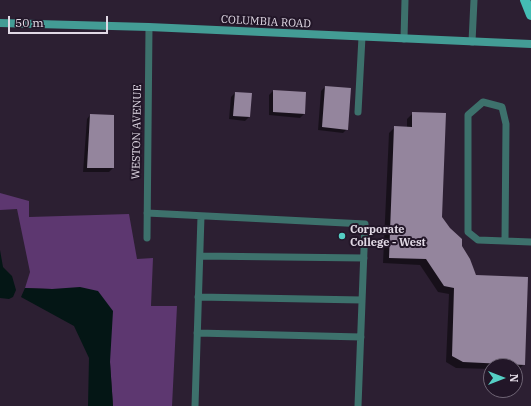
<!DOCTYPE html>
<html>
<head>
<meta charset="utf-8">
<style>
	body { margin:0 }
	#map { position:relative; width:531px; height:406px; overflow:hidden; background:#2c1f32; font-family:"IBM Plex Serif",serif }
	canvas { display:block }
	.north { position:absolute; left:483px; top:358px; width:40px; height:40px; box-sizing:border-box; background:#221628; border:1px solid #6e6474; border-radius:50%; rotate:90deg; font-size:11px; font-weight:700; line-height:16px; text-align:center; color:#e1d9e5 }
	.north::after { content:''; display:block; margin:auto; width:14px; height:18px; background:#55cec4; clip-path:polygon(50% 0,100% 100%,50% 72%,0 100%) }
	.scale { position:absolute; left:8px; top:16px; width:100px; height:18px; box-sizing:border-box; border:2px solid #e1d9e5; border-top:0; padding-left:5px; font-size:12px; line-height:14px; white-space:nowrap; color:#e1d9e5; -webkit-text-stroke:3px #221628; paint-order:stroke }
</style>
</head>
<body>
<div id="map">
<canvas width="531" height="406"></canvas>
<div class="north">N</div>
<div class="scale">50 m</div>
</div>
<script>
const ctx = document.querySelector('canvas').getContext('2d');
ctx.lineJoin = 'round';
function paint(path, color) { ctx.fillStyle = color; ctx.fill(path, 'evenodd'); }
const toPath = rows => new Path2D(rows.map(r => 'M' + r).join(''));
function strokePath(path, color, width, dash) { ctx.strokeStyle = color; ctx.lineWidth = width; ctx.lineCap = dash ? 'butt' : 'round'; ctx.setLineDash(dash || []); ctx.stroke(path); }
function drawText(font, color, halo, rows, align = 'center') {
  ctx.font = font + ' "IBM Plex Serif",serif'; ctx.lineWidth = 4; ctx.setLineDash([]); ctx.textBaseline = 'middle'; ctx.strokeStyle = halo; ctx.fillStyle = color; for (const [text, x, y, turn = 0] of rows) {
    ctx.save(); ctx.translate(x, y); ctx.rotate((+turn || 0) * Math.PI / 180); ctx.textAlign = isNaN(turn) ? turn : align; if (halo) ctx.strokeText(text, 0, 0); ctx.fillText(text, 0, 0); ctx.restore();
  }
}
const green = toPath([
	[0,193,29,201,29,217,129,214,137,259,153,258,151,306,177,306,172,406,113,406,110,362,52,289,25,288,30,272,17,209,0,210]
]);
const water = toPath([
	[0,250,3,267,12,276,16,290,13,297,9,299,0,298],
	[80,287,98,291,113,311,110,362,113,406,88,406,89,358,74,326,21,297,25,288,52,289]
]);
const shadow = toPath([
	[325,87,347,129,343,133,318,130,321,91],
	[273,91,305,93,304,114,300,118,269,115,269,95],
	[235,93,251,94,249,117,245,121,229,119,231,97],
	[413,113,441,218,461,247,524,364,518,370,515,370,515,366,491,366,491,369,456,368,446,362,449,294,438,292,420,265,383,263,389,133,395,127,407,128,407,119],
	[90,115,113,168,109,172,83,172,87,119]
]);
const building = toPath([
	[325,86,351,88,348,130,322,127],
	[273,90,306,92,305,114,273,112],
	[235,92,252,93,250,117,233,116],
	[412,112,446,113,442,217,450,228,462,239,462,246,470,259,476,275,528,277,525,365,463,362,452,356,454,288,444,286,426,259,389,258,394,126,412,127],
	[90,114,114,115,114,168,87,168]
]);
const service = toPath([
	[404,39,405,0],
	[472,42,474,0],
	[358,112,362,37],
	[147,213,365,224,358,406],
	[147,238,149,27],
	[505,241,506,124,502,107,483,102,468,115,468,232,478,240,505,241,531,242],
	[200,256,364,258],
	[198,297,362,300],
	[197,333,361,337],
	[195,406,201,216]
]);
const secondary = toPath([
	[0,23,149,27,531,44]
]);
const primary = toPath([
	[525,0,531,15]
]);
const markers = [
	[342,236,4,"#55cec4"]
];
const streetNames = [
	["COLUMBIA ROAD",266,22,3],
	["WESTON AVENUE",137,132,-89]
];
const poiNames = [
	["Corporate",350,230],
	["College - West",350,243]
];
paint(green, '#5d3770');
paint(water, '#041615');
paint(shadow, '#0007');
paint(building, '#94859d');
strokePath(service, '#3d716c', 7);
strokePath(secondary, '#439c95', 8);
strokePath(primary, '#44bdb4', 10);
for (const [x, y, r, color] of markers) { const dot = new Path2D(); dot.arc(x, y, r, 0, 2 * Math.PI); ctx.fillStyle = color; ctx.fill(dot); strokePath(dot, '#221628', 1.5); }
drawText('11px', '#e1d9e5', '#221628', streetNames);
drawText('bold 11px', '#e1d9e5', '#221628', poiNames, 'left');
</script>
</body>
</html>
